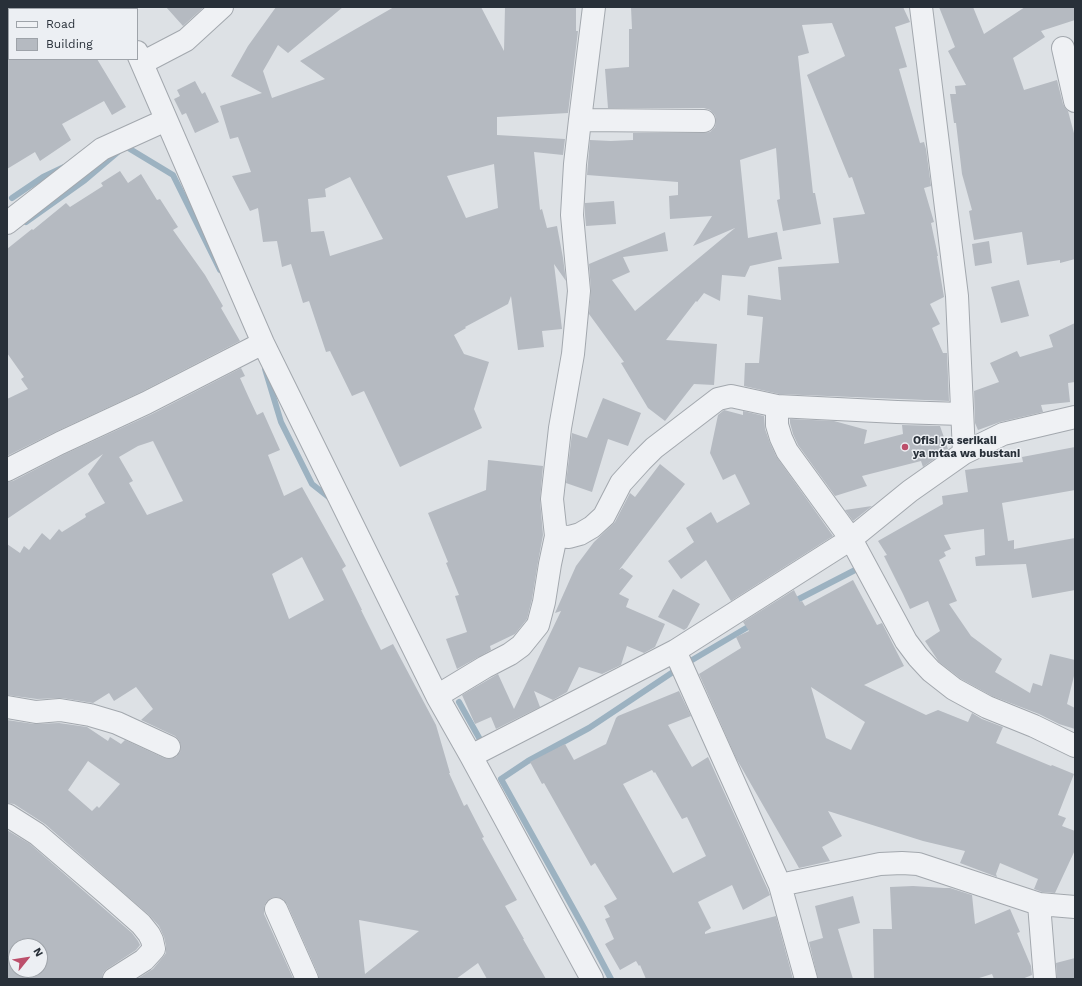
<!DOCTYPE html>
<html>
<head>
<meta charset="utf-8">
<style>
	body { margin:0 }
	#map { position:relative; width:1082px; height:986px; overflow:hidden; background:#dde1e5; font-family:"Work Sans",sans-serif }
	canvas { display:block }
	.frame { position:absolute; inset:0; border:8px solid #283039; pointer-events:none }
	.legend { position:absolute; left:8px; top:8px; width:130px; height:52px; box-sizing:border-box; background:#eceff3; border:1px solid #9ea3a9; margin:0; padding:5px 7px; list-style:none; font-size:12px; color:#283039 }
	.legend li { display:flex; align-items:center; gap:8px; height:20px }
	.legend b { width:20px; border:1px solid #9ea3a9 }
	.north { position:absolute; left:8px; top:938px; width:40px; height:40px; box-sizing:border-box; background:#eceff3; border:1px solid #9ea3a9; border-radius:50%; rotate:60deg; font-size:11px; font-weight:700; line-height:16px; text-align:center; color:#283039 }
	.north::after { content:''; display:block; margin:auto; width:14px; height:18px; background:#bc4f6b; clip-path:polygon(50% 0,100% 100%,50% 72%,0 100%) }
</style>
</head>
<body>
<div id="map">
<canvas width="1082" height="986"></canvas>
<div class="frame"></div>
<ul class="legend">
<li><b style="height:5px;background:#eff1f4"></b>Road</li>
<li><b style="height:11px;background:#b5bac1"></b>Building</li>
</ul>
<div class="north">N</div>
</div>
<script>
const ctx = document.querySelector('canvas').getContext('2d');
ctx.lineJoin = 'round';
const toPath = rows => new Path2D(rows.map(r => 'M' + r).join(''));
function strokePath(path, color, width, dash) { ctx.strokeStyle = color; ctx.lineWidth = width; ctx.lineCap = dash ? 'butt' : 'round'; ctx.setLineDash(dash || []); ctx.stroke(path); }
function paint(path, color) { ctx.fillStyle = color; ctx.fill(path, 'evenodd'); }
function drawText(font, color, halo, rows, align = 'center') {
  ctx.font = font + ' "Work Sans",sans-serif'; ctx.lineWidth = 3; ctx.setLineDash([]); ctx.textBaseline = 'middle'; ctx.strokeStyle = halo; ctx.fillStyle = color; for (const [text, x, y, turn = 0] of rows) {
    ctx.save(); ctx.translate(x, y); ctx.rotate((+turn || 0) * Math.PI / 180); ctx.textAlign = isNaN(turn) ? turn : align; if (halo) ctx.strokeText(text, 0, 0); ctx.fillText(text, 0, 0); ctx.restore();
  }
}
const stream = toPath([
	[12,198,43,177,64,167],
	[26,222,85,180,125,146,173,175,220,270],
	[265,369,281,422,312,484,331,499],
	[793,602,859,568,860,570],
	[459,702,482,743],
	[611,979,584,928,501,779,528,761,589,728,682,666,753,624]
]);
const building = toPath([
	[166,7,204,7,183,26],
	[276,7,343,7,288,53,278,45,263,71,272,98,325,79,300,61,394,7,481,7,504,51,505,7,576,8,576,31,578,31,568,113,497,117,497,135,565,139,563,155,534,152,540,210,542,209,547,228,557,226,563,258,566,281,554,264,562,329,542,331,544,347,518,350,511,296,508,304,465,327,466,328,454,335,464,354,489,362,474,409,482,428,400,467,364,391,352,396,330,351,326,352,309,301,303,303,291,264,282,267,277,241,263,242,258,208,250,211,232,176,251,172,238,137,230,139,220,106,262,93,231,76,248,46],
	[494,164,498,208,466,218,447,176],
	[350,177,383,239,330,256,324,231,311,232,308,199,326,197,325,189],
	[631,7,903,7,910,22,895,27,907,67,899,69,920,143,924,142,926,149,931,186,924,188,934,222,931,223,938,256,937,256,944,297,930,304,940,324,932,328,943,353,947,353,949,401,779,394,744,386,745,363,759,363,763,317,747,315,748,295,781,300,778,267,839,263,833,218,865,214,852,177,849,178,807,75,845,56,832,23,802,25,809,53,798,56,813,193,815,193,821,224,783,231,777,200,780,199,776,148,740,160,748,238,777,232,782,259,750,266,745,277,722,275,720,301,704,293,697,302,696,301,666,340,717,344,714,385,694,384,665,421,648,408,621,363,624,362,589,314,591,290,589,264,665,232,668,251,623,257,630,272,612,280,635,311,735,228,693,246,712,216,670,219,669,196,678,195,678,182,587,175,590,140,611,141,633,140,633,133,704,133,710,132,715,127,716,121,715,115,710,110,704,108,608,108,605,69,629,67,629,29,632,29],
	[939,7,973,7,984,34,1025,7,1075,7,1075,20,1041,31,1045,37,1013,58,1024,90,1057,80,1063,104,1066,109,1068,111,1075,137,1075,259,1060,263,1060,260,1027,265,1022,232,974,240,969,211,972,210,962,174,956,123,954,123,950,94,956,94,955,86,966,85,948,51,955,47],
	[7,59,97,59,126,107,112,115,104,101,62,124,71,140,40,161,35,152,7,169],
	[195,81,202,94,205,92,219,122,195,133,186,113,182,115,174,99,180,96,177,90],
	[120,171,128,183,141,174,157,200,160,199,178,227,173,230,205,275,223,306,221,308,240,341,141,392,55,432,7,456,7,399,28,389,21,379,24,377,7,353,7,249,32,229,33,230,66,203,70,207,103,186,101,183],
	[614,201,616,224,586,226,585,215,585,203],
	[989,241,992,263,975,266,972,244],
	[1019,280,1029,316,1001,323,991,287],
	[1075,323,1075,382,1068,383,1070,402,1041,405,1043,412,1000,422,978,430,975,423,974,391,999,382,990,363,1017,351,1020,357,1053,347,1049,335],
	[241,368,245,376,240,378,249,398,257,415,263,412,280,450,268,455,284,496,302,487,346,566,342,569,362,610,361,610,381,650,393,644,436,725,450,773,449,773,464,806,467,804,484,837,482,838,517,900,505,906,524,939,523,939,546,979,487,979,478,963,456,979,319,979,318,974,287,904,283,899,277,897,271,898,266,902,264,907,264,914,293,978,290,979,137,979,153,969,163,957,166,953,166,946,164,937,159,926,149,915,45,824,14,804,7,803,7,720,34,724,59,723,87,727,108,741,110,737,121,744,125,740,164,758,170,759,176,757,180,752,181,746,179,740,175,736,141,720,153,709,136,687,114,701,109,693,93,703,62,698,37,699,7,695,7,544,20,553,24,546,29,550,42,533,50,540,59,529,62,532,86,517,85,514,105,503,88,474,103,454,7,519,7,482,13,481,65,454,152,414],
	[153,441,183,501,147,515,129,483,133,481,119,457,138,446],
	[302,557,324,600,289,619,272,574],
	[88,761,120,784,99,808,97,806,92,811,68,790],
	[359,920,419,931,365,974],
	[603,398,641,413,628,446,608,439,592,492,566,483,572,433,587,438],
	[724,410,743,415,743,411,764,416,765,429,770,443,776,456,833,536,731,601,706,560,681,579,668,561,694,542,686,528,711,512,717,523,750,504,735,474,723,480,710,453,718,415],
	[790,419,834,421,867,430,864,444,903,434,902,425,940,426,948,449,923,467,921,461,862,476,867,486,835,496,798,445,793,434,790,423],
	[1075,447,1075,490,1002,503,1008,541,1014,540,1014,549,1075,538,1075,590,1032,598,1026,564,976,566,975,557,985,555,984,529,944,535,951,549,944,552,946,556,939,560,957,601,949,604,971,636,1002,659,995,672,1030,693,1033,683,1042,686,1050,654,1075,660,1075,672,1067,704,1075,708,1075,729,1059,724,1039,714,992,696,961,679,939,662,925,641,940,631,928,601,910,609,903,594,884,556,887,555,878,541,943,504,942,496,968,492,965,470,1023,462,1022,457],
	[488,460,543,466,540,500,543,535,538,562,532,599,527,619,515,634,490,646,491,650,457,669,446,639,467,632,455,596,459,595,446,563,448,562,428,513,486,490],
	[660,464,685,484,619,570,622,568,633,576,619,594,629,599,626,607,665,624,655,647,644,653,627,646,621,665,602,674,579,667,567,692,553,700,534,691,540,707,496,729,491,717,475,724,462,695,498,674,514,709,561,611,555,613,576,566,594,542,615,522,630,493,635,497],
	[872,506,853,521,845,510],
	[853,580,877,625,882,623,904,666,864,685,926,715,938,710,968,722,972,713,982,719,1003,727,996,743,1051,766,1052,765,1074,774,1058,815,1066,818,1062,826,1075,831,1075,850,1055,893,1042,892,1034,889,1038,879,1000,863,996,874,997,877,960,863,965,851,923,841,828,811,842,836,822,847,830,861,799,868,736,758,699,674,741,648,736,637,749,631,743,622,794,590,800,602,802,601,805,606],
	[811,687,865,722,851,750,826,738],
	[673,589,700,604,687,628,684,630,658,617],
	[679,691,691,716,668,725,692,767,708,757,745,838,762,877,768,890,770,895,743,910,732,885,698,902,711,928,705,932,705,934,776,916,793,979,646,979,640,965,639,966,636,961,620,970,605,944,614,939,605,919,610,917,604,906,617,899,595,863,591,866,544,783,542,784,530,762,565,744,574,760,606,744,616,718,618,716],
	[652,770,654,773,655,772,682,819,687,817,706,856,673,873,623,784],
	[7,830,30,844,132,933,138,941,140,945,136,950,107,969,103,973,102,979,7,979],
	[16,946,40,946,40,970,16,970],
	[913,886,944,888,950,888,972,895,975,924,1010,909,1020,932,1017,933,1031,966,1032,975,1022,979,994,979,992,974,976,979,874,979,873,929,892,929,890,887],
	[853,896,860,923,838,929,853,979,818,979,809,942,823,938,815,906],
	[1075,958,1075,979,1057,979,1056,963]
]);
const minor = toPath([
	[118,7,119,9],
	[921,7,957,296,964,453],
	[1063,48,1075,101],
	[137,52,263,343,437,696,471,756,592,979],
	[142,63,186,40,222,7],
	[580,120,704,121],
	[7,223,102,149,166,120],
	[777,406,777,425,781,438,787,451,851,539,906,641,918,657,931,671,954,689,987,707,1034,726,1075,746],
	[7,470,60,443,146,403,263,343],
	[556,536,569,537,580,534,592,527,604,516,621,483,641,461,654,448,718,399,731,396,777,406,897,412,962,414],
	[675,651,780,885,806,979],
	[437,696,485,667,510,654,521,646,538,625,544,602,550,564,556,536,552,499,560,428,573,354,579,291,572,215,575,164,580,120,594,7],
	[7,707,36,712,60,710,90,715,117,723,169,747],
	[471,756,675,651,851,539,910,491,964,453,1003,434,1075,417],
	[7,815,37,834,107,894,141,924,149,934,152,940,154,949,144,960,114,979],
	[780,885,880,864,902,863,918,864,1039,904,1075,907],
	[1039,904,1045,979],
	[276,909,307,979]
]);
const markers = [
	[905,447,4,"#bc4f6b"]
];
const poiNames = [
	["Ofisi ya serikali",913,441],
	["ya mtaa wa bustani",913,454]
];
strokePath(stream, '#9cb2c1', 6);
paint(building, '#b5bac1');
strokePath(minor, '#a3a8ae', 24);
strokePath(minor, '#eff1f4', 22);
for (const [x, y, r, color] of markers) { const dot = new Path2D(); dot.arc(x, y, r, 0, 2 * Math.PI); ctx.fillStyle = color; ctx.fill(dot); strokePath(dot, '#eceff3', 1.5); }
drawText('bold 11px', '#283039', '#eceff3', poiNames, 'left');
</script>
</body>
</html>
